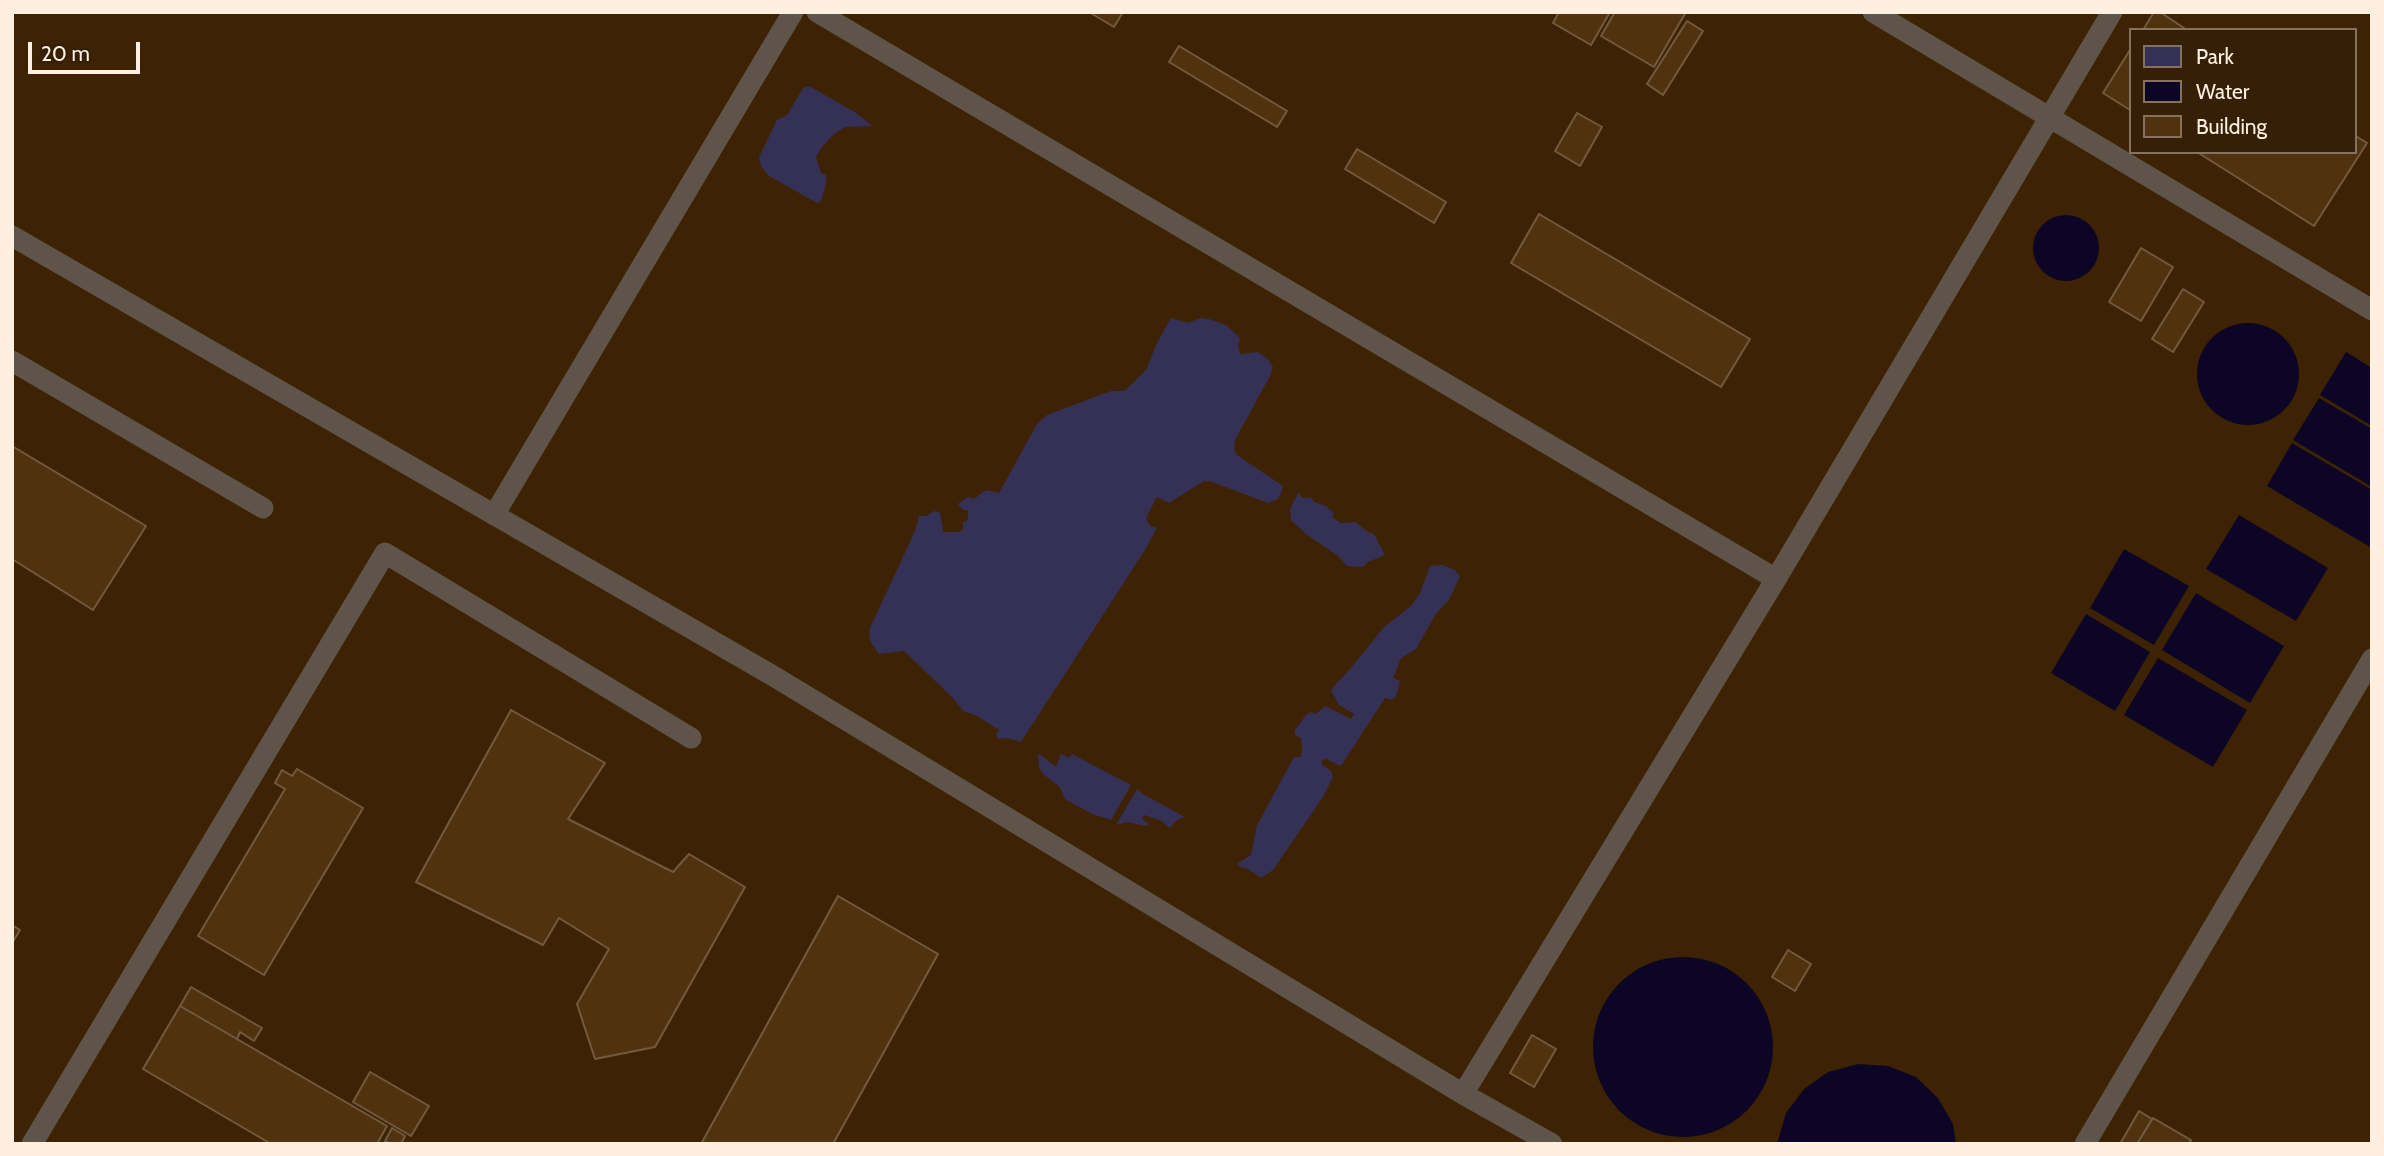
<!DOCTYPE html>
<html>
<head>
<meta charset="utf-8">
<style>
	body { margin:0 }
	#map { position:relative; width:2384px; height:1156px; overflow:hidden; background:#351f06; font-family:Cabin,sans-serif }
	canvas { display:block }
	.frame { position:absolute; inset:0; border:14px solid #feefe1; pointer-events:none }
	.legend { position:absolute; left:2129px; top:28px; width:228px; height:126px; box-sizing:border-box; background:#351f06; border:2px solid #85725e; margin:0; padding:9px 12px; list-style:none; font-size:21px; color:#feefe1 }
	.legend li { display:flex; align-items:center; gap:14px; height:35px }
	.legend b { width:35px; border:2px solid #85725e }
	.scale { position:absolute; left:28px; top:42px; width:112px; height:32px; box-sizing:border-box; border:4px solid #feefe1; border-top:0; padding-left:9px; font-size:21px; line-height:24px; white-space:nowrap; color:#feefe1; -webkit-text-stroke:5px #351f06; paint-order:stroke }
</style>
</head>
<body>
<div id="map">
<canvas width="2384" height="1156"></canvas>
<div class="frame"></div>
<ul class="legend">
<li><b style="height:19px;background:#353055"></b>Park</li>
<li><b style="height:19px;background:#0c0525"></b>Water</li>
<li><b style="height:19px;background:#50320f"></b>Building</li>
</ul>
<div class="scale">20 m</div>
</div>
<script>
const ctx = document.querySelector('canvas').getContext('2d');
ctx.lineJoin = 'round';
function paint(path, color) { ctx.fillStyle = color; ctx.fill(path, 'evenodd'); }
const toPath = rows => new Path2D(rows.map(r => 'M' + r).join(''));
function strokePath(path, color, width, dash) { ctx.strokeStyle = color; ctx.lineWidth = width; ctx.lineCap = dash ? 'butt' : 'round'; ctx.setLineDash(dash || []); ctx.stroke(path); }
const built = toPath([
	[12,12,2372,12,2372,1144,12,1144],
	[2130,30,2354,30,2354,152,2130,152]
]);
const green = toPath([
	[809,86,853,111,873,126,845,127,834,134,822,147,816,157,821,173,826,175,826,184,821,201,817,203,769,176,761,166,759,157,777,120,787,115,803,88],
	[1171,318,1188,323,1200,318,1209,319,1226,325,1240,338,1238,345,1240,354,1258,352,1268,359,1273,367,1270,376,1235,440,1234,449,1237,455,1283,486,1282,491,1278,499,1268,503,1212,482,1204,481,1169,503,1157,497,1146,518,1150,526,1157,528,1145,550,1021,742,1007,738,998,739,996,735,999,730,977,716,963,711,953,698,904,651,879,654,870,641,869,630,915,531,919,516,926,516,934,511,940,512,943,532,957,532,963,530,963,522,968,520,968,510,963,510,958,504,968,497,974,499,986,490,999,493,1037,424,1047,415,1111,391,1124,391,1146,370,1157,343],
	[1298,493,1303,498,1311,498,1314,502,1326,506,1334,513,1332,517,1341,523,1355,522,1368,532,1374,534,1384,553,1383,556,1368,562,1363,567,1347,566,1338,556,1306,534,1291,520,1290,509],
	[1443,565,1455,570,1460,576,1449,600,1435,615,1416,649,1401,658,1393,678,1400,681,1396,697,1392,700,1385,698,1341,766,1326,759,1322,760,1322,765,1331,771,1333,777,1323,797,1273,870,1261,878,1248,869,1238,866,1238,863,1251,855,1257,825,1294,757,1301,757,1302,744,1301,738,1295,735,1295,730,1306,715,1311,712,1316,714,1325,706,1351,719,1354,714,1339,705,1331,691,1335,685,1351,668,1383,628,1412,605,1420,593,1430,566],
	[1038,753,1056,767,1061,754,1069,758,1072,754,1131,785,1111,820,1092,814,1065,799,1059,786,1043,774,1039,767],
	[1137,789,1143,794,1185,817,1179,819,1169,828,1162,821,1144,815,1142,819,1149,824,1145,826,1127,822,1116,825]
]);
const water = toPath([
	'2033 248a33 33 0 1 1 66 0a33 33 0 1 1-66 0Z',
	'2197 374a51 51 0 1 1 102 0a51 51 0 1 1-102 0Z',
	[2346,352,2372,368,2372,426,2320,395],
	[2319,398,2372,429,2372,487,2293,440],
	[2292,443,2372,490,2372,548,2267,486],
	[2239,515,2328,568,2296,621,2206,569],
	[2124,549,2189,586,2154,645,2090,608],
	[2196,593,2284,646,2250,703,2162,650],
	[2086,614,2150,652,2115,711,2051,673],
	[2158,658,2247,710,2213,767,2124,715],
	'1593 1047a90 90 0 1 1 180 0a90 90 0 1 1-180 0Z',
	[1858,1064,1888,1066,1916,1077,1938,1098,1953,1124,1956,1144,1777,1144,1786,1113,1804,1089,1828,1072]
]);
const building = toPath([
	[1089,12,1123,12,1114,27,1089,12],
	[1559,12,1610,12,1591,45,1553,23,1559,12],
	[1615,12,1686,12,1654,67,1601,36,1615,12],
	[2154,12,2160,12,2187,30,2143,30,2154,12],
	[1687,21,1703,31,1663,95,1647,84,1687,21],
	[1179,46,1287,111,1277,127,1169,62,1179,46],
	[2130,50,2130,110,2103,93,2130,50],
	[1577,113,1602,127,1580,166,1555,151,1577,113],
	[2354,135,2367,143,2314,226,2197,152,2354,152,2354,135],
	[1357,149,1446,202,1434,223,1345,169,1357,149],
	[1539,214,1750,339,1721,387,1511,263,1539,214],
	[2141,248,2173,267,2141,321,2109,302,2141,248],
	[2183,289,2204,302,2173,352,2152,339,2183,289],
	[12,446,146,526,93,610,12,559,12,446],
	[511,710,605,763,568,819,673,872,689,854,745,887,655,1047,595,1059,577,1004,609,949,559,918,543,945,416,882,511,710],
	[297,769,363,808,264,975,198,936,285,789,275,783,282,770,292,776,297,769],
	[838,896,938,954,833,1144,701,1144,838,896],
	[12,925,20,930,12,943,12,925],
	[1788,950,1811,964,1795,991,1772,977,1788,950],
	[191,987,262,1028,254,1041,240,1032,237,1039,180,1006,191,987],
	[180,1006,387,1126,377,1144,271,1144,143,1069,180,1006],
	[1532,1035,1556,1049,1534,1087,1510,1073,1532,1035],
	[370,1072,429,1106,411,1136,353,1102,370,1072],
	[2139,1111,2152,1119,2137,1144,2120,1144,2139,1111],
	[2153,1118,2191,1140,2189,1144,2137,1144,2153,1118],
	[392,1128,405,1136,401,1144,391,1144,385,1141,392,1128]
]);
const service = toPath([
	[817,12,1776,579],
	[1873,12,2372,310],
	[12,236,775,677,1463,1094,1552,1144],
	[12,361,263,508],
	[494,515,793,12],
	[1463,1094,1776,579,2112,12],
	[32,1144,385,553,691,738],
	[2085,1144,2372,659]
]);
paint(built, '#3d2303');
paint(green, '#353055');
paint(water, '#0c0525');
paint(building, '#50320f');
strokePath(building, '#725a40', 2);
strokePath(service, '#5f5449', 21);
</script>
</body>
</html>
